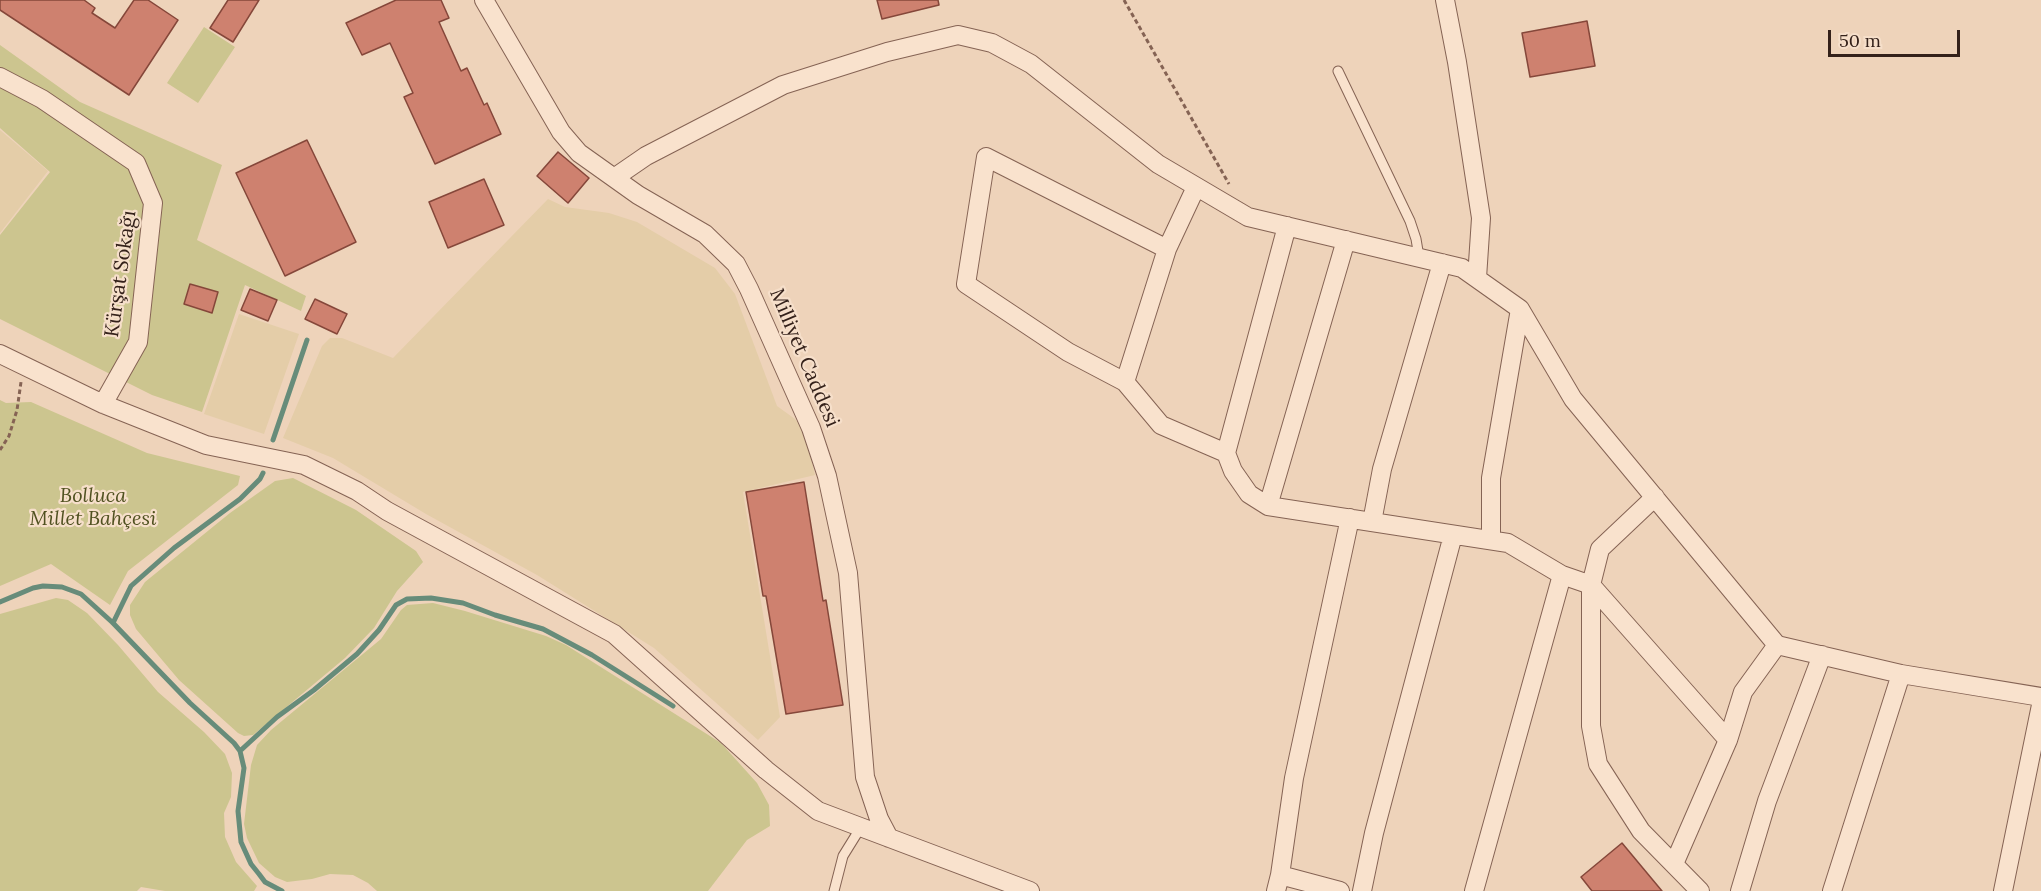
<!DOCTYPE html>
<html>
<head>
<meta charset="utf-8">
<style>
	body { margin:0 }
	#map { position:relative; width:2041px; height:891px; overflow:hidden; background:#eed3ba; font-family:Lora,serif }
	canvas { display:block }
	.scale { position:absolute; left:1828px; top:30px; width:132px; height:27px; box-sizing:border-box; border:3px solid #34211a; border-top:0; padding-left:8px; font-size:18px; line-height:21px; white-space:nowrap; color:#34211a; -webkit-text-stroke:4px #f6dfca; paint-order:stroke }
</style>
</head>
<body>
<div id="map">
<canvas width="2041" height="891"></canvas>
<div class="scale">50 m</div>
</div>
<script>
const ctx = document.querySelector('canvas').getContext('2d');
ctx.lineJoin = 'round';
function paint(path, color) { ctx.fillStyle = color; ctx.fill(path, 'evenodd'); }
const toPath = rows => new Path2D(rows.map(r => 'M' + r).join(''));
function strokePath(path, color, width, dash) { ctx.strokeStyle = color; ctx.lineWidth = width; ctx.lineCap = dash ? 'butt' : 'round'; ctx.setLineDash(dash || []); ctx.stroke(path); }
function drawText(font, color, halo, rows, align = 'center') {
  ctx.font = font + ' Lora,serif'; ctx.lineWidth = 4.5; ctx.setLineDash([]); ctx.textBaseline = 'middle'; ctx.strokeStyle = halo; ctx.fillStyle = color; for (const [text, x, y, turn = 0] of rows) {
    ctx.save(); ctx.translate(x, y); ctx.rotate((+turn || 0) * Math.PI / 180); ctx.textAlign = isNaN(turn) ? turn : align; if (halo) ctx.strokeText(text, 0, 0); ctx.fillText(text, 0, 0); ctx.restore();
  }
}
const farmland = toPath([
	[0,130,48,171,0,233],
	[548,199,565,207,609,213,637,222,715,268,735,294,777,406,795,419,805,431,815,475,743,492,780,717,758,740,654,648,537,575,426,514,333,458,283,438,322,346,330,338,342,338,393,358],
	[239,314,299,334,264,434,204,414]
]);
const green = toPath([
	[204,27,235,47,198,103,167,83],
	[0,45,80,102,222,165,197,240,306,296,301,311,245,285,202,412,152,395,0,319,0,235,50,172,0,128],
	[0,400,6,403,31,402,147,453,240,476,238,485,128,571,110,605,51,564,0,586],
	[293,478,356,510,416,551,423,562,397,591,374,628,345,658,253,735,244,736,238,733,179,680,136,629,130,615,130,605,145,582,230,513,275,481],
	[56,598,68,600,87,613,118,645,158,692,204,732,225,754,232,773,231,797,224,813,225,837,236,862,257,886,254,891,165,891,141,887,137,891,0,891,0,614],
	[433,603,465,611,546,636,566,645,721,743,757,783,769,805,770,826,747,840,708,891,377,891,368,883,353,875,330,874,312,879,287,882,275,877,259,863,247,838,244,824,251,765,257,745,271,730,381,639,401,610,407,605]
]);
const stream = toPath([
	[273,440,307,340],
	[0,602,33,588,43,586,62,587,81,594,113,623,190,703,234,743,240,751,244,768,238,811,241,842,251,864,259,874,265,882,282,891],
	[113,623,131,586,174,548,240,499,260,479,263,473],
	[240,751,277,717,314,690,357,654,379,630,396,605,407,599,431,598,463,603,495,615,543,629,592,655,673,706]
]);
const building = toPath([
	[0,0,84,0,95,8,92,13,115,28,134,0,148,0,178,20,129,95,0,10,0,0],
	[228,0,259,0,233,42,210,28,228,0],
	[396,0,441,0,449,18,439,22,461,71,467,68,484,105,487,103,501,134,435,164,404,97,413,93,390,43,362,55,346,23,396,0],
	[877,0,938,0,939,5,882,19,877,0],
	[1587,21,1595,66,1530,77,1522,33,1587,21],
	[307,140,356,242,285,276,236,173,307,140],
	[558,152,589,178,568,203,537,176,558,152],
	[484,179,504,225,448,248,429,202,484,179],
	[190,284,218,292,212,313,184,304,190,284],
	[250,289,277,300,268,321,241,310,250,289],
	[315,299,347,314,337,334,305,319,315,299],
	[804,482,823,601,826,600,843,705,786,714,766,596,763,596,746,492,804,482],
	[1622,843,1662,891,1592,891,1581,877,1622,843]
]);
const path = toPath([
	[1124,0,1229,184],
	[0,450,9,436,17,410,21,382]
]);
const lane = toPath([
	[1338,71,1410,221,1416,239,1419,257],
	[834,891,843,856,861,827]
]);
const street = toPath([
	[484,0,561,132,579,153,638,195,705,234,736,264,749,289,811,428,827,476,848,573,865,777,879,819,889,838],
	[1445,0,1457,62,1481,218,1477,278],
	[0,77,42,99,136,163,153,203,138,342,103,404],
	[614,178,646,156,783,85,887,52,958,35,992,43,1031,64,1158,164,1248,217,1462,268,1520,309,1573,399,1777,645,1901,674,2041,697],
	[1287,226,1226,453,1233,471,1249,494,1268,506,1508,543,1562,575,1591,585,1728,740],
	[1167,249,986,157,966,284,1068,352,1125,382,1161,425,1226,453],
	[0,354,103,404,206,445,304,465,357,491,387,511,614,634,766,770,818,811,1030,891],
	[1125,382,1167,249,1196,187],
	[1655,497,1600,549,1591,585,1591,726,1598,764,1641,831,1700,891],
	[1268,506,1346,240],
	[1372,522,1382,469,1442,263],
	[1491,540,1491,478,1520,309],
	[1674,864,1728,740,1743,692,1777,645],
	[1280,875,1340,891],
	[1276,891,1280,875,1294,778,1350,518],
	[1362,891,1374,833,1453,535],
	[1474,891,1562,575],
	[1740,891,1767,801,1822,655],
	[1832,891,1901,674],
	[2003,891,2041,705]
]);
const streetNames = [
	["Kürşat Sokağı",121,274,-82],
	["Milliyet Caddesi",804,358,67]
];
const parkNames = [
	["Bolluca",93,496],
	["Millet Bahçesi",93,519]
];
paint(farmland, '#e4cda8');
paint(green, '#ccc58f');
strokePath(stream, '#678c7a', 5);
paint(building, '#ce816f');
strokePath(building, '#85473a', 1.5);
strokePath(lane, '#856354', 11);
strokePath(street, '#856354', 20);
strokePath(path, '#856354', 3, [4.5, 3]);
strokePath(lane, '#f9e2cd', 9);
strokePath(street, '#f9e2cd', 18);
drawText('20px', '#34211a', '#f6dfca', streetNames);
drawText('italic 20px', '#505120', '#f6dfca', parkNames);
</script>
</body>
</html>
